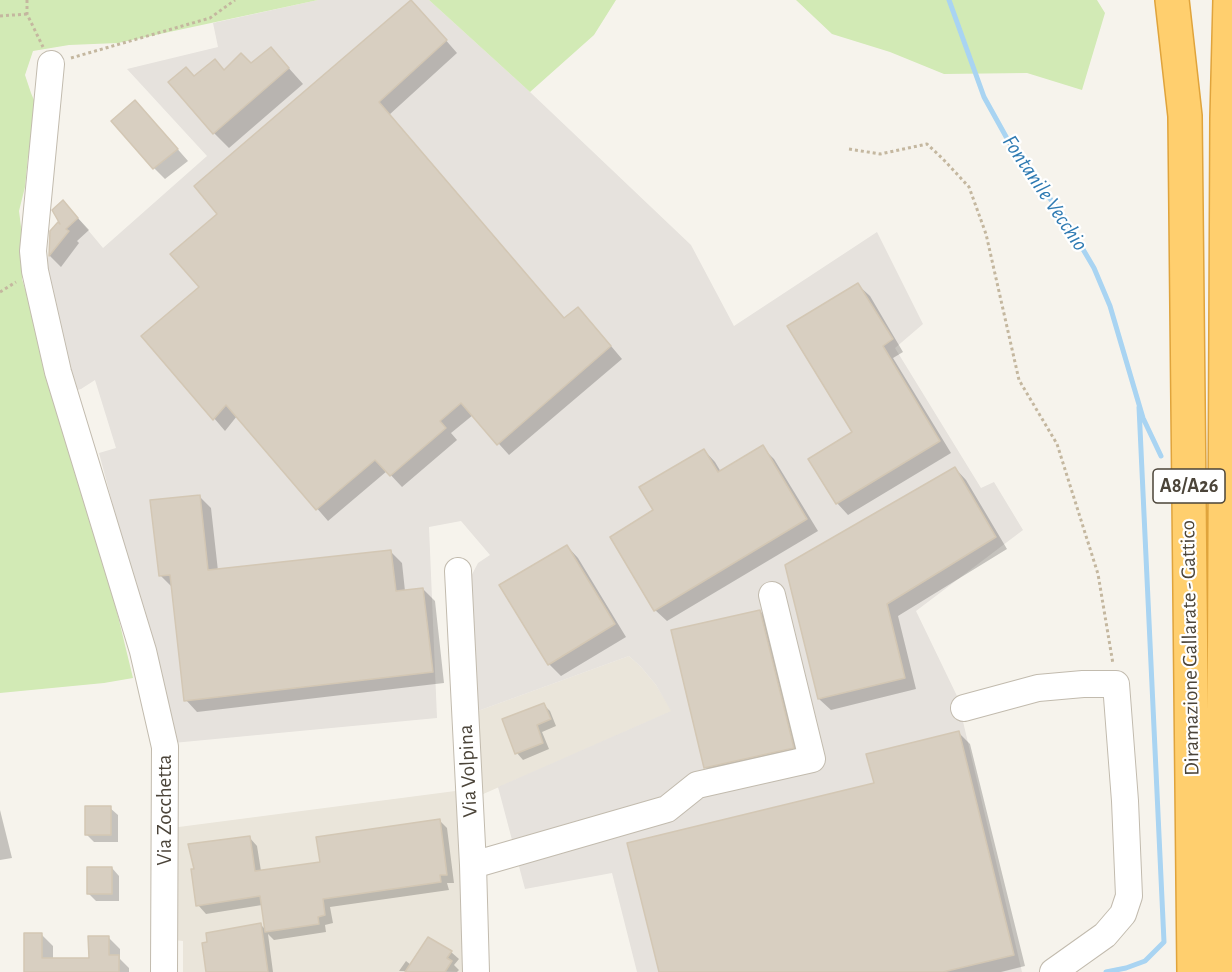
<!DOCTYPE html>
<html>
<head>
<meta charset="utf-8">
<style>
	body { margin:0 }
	canvas { display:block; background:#f6f3ec }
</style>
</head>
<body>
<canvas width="1232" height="972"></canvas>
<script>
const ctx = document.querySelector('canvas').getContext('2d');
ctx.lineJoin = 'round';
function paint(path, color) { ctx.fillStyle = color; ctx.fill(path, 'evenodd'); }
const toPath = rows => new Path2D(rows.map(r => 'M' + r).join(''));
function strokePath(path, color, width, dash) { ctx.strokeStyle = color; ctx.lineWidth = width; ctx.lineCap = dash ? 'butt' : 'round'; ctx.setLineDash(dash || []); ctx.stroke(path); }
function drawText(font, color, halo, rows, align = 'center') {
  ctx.font = font + ' "Alegreya Sans",sans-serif'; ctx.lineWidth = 4.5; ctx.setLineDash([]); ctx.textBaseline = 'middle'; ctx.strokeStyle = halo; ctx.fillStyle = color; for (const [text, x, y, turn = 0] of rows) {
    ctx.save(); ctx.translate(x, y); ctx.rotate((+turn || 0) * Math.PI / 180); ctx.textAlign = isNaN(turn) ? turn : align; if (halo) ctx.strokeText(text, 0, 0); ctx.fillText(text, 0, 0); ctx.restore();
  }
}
const residential = toPath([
	[629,656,641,667,656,685,672,711,481,795,475,712],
	[463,790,468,972,183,972,183,941,174,940,171,828]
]);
const industrial = toPath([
	[318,0,429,0,530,92,691,245,734,326,877,232,923,324,895,348,981,488,994,482,1023,530,916,611,957,696,1022,972,637,972,612,873,525,889,498,787,671,711,656,685,641,667,629,656,475,712,467,584,478,563,490,555,461,521,429,527,437,718,173,743,149,641,99,453,116,448,95,380,81,389,71,392,45,261,68,231,66,229,78,218,103,248,207,156,127,69,218,47,213,23]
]);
const green = toPath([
	[0,0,318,0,118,43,69,45,33,51,25,75,31,93,39,112,28,157,25,187,19,211,25,258,22,279,90,501,133,678,104,683,0,693],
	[429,0,616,0,594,35,530,92],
	[796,0,1097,0,1105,13,1082,90,1027,73,944,74,890,52,832,34]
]);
const shadow = toPath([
	[423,14,457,53,389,115,565,319,589,320,622,359,509,455,473,415,451,433,457,440,402,487,387,471,328,521,237,416,225,431,144,336,201,288,220,214],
	[251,65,286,65,303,84,229,148,214,133,194,78],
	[147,114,188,161,165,179,154,168],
	[63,202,89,230,77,241,79,243,61,267,50,256,51,232,65,230],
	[858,285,870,296,903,352,893,358,951,453,848,515,837,503,854,433],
	[762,447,774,459,818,531,667,621,655,610,655,511,704,450,715,462,721,472],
	[955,468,966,480,1007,549,898,616,916,689,831,710,819,699,786,566],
	[199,496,211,508,218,571,390,551,402,563,405,591,423,589,435,601,444,683,197,712,186,700,173,588,160,575],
	[567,546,578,558,626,637,561,676,549,664],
	[760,611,771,623,805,759,717,779,705,767],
	[544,705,550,711,556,726,542,732,549,749,523,760,517,753],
	[959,733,970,744,1025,966,1001,972,660,972,876,784],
	[110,808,118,815,118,842,94,842,86,834],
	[0,810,12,858,0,860],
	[439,820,447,828,454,883,447,883,449,890,330,907,333,923,325,925,326,932,274,940,268,934,273,972,208,972,261,925,266,930,262,905,206,914,198,905,249,837,257,846,261,871,321,863],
	[112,868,119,876,119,901,96,901,88,893],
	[42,935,53,946,53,960,90,959,109,938,120,949,120,959,129,968,129,972,25,972],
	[451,952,459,959,454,965,459,970,457,972,399,971,406,961,411,965]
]);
const stream = toPath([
	[949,0,984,97,1014,151,1064,217,1094,268,1110,306,1143,418,1161,456],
	[1106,972,1126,968,1145,961,1164,942,1139,407]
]);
const building = toPath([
	[411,0,447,40,379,102,564,318,578,307,611,346,497,445,461,403,440,421,446,428,390,476,375,460,316,510,226,405,213,420,141,336,199,287,170,254,217,214,194,186,411,0],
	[271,47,289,68,213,134,168,82,186,67,194,76,215,59,224,70,241,53,251,63,271,47],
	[135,100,178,149,153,169,111,121,135,100],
	[63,200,78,218,66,229,69,231,49,256,50,231,58,222,60,224,52,210,63,200],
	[858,283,893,339,883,346,940,441,836,504,808,459,852,432,787,326,858,283],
	[763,445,807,519,654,611,610,537,653,510,639,487,704,449,718,472,763,445],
	[955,467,996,537,887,604,905,678,818,699,785,565,955,467],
	[200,495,208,570,391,550,396,591,423,588,433,672,184,701,170,575,159,576,150,500,200,495],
	[567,545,615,624,548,665,499,585,567,545],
	[760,610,794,748,704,768,671,630,760,610],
	[544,703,551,719,537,725,543,743,515,754,502,719,544,703],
	[959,731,1014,955,943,972,659,972,627,843,874,783,866,754,959,731],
	[85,806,111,806,111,835,85,835,85,806],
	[440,819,447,875,440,875,441,882,323,899,325,915,318,917,319,924,265,932,260,896,196,906,191,869,194,869,188,844,250,836,255,871,320,862,316,837,440,819],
	[87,867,112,867,112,894,87,894,87,867],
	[261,923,268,972,206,972,202,943,207,942,206,933,261,923],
	[24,933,42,933,42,958,89,958,88,936,109,936,109,955,119,955,119,972,24,972,24,933],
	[428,937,452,951,447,958,452,961,445,972,405,972,428,937]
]);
const path = toPath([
	[27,0,27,14,43,47],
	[0,16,27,14],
	[71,58,210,18,235,0],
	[849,149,880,154,927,144,943,159,969,187,986,234,1019,380,1057,444,1098,574,1113,664],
	[0,292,16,282]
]);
const minor = toPath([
	[51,64,33,251,35,271,58,372,143,651,165,747,164,972],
	[458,571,473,865,476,972],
	[964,708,1038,688,1083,684,1116,684,1125,801,1129,896,1123,914,1105,935,1053,972],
	[473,865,667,809,697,785,812,759,772,595]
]);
const highway = toPath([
	[1172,0,1185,116,1194,972],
	[1223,972,1227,118,1230,0]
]);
const shields = [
	[1189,486,72]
];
const shieldNames = [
	["A8/A26",1189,486]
];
const streetNames = [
	["Diramazione Gallarate - Gattico",1190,648,-91],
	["Via Volpina",468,771,-93],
	["Via Zocchetta",165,810,-90]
];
const waterNames = [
	["Fontanile Vecchio",1045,193,56]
];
paint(residential, '#eae5da');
paint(industrial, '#e6e2dd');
paint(green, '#d2eab5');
paint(shadow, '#0003');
strokePath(stream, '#a9d4f2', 5);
paint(building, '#d8cfc1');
strokePath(building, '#d3c7b4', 1.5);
strokePath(minor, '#c2bbae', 28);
strokePath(highway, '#e0a43c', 36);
strokePath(path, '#c4b79f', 3, [3, 3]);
strokePath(minor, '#fff', 26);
strokePath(highway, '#ffcf6e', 33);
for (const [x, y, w] of shields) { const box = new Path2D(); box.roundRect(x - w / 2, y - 17, w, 34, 4.5); ctx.fillStyle = '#fff'; ctx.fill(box); strokePath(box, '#4b4439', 1.5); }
drawText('bold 20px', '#4b4439', null, shieldNames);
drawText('21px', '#4b4439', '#fff', streetNames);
drawText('italic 22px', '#2e7ab2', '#fff', waterNames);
</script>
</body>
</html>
